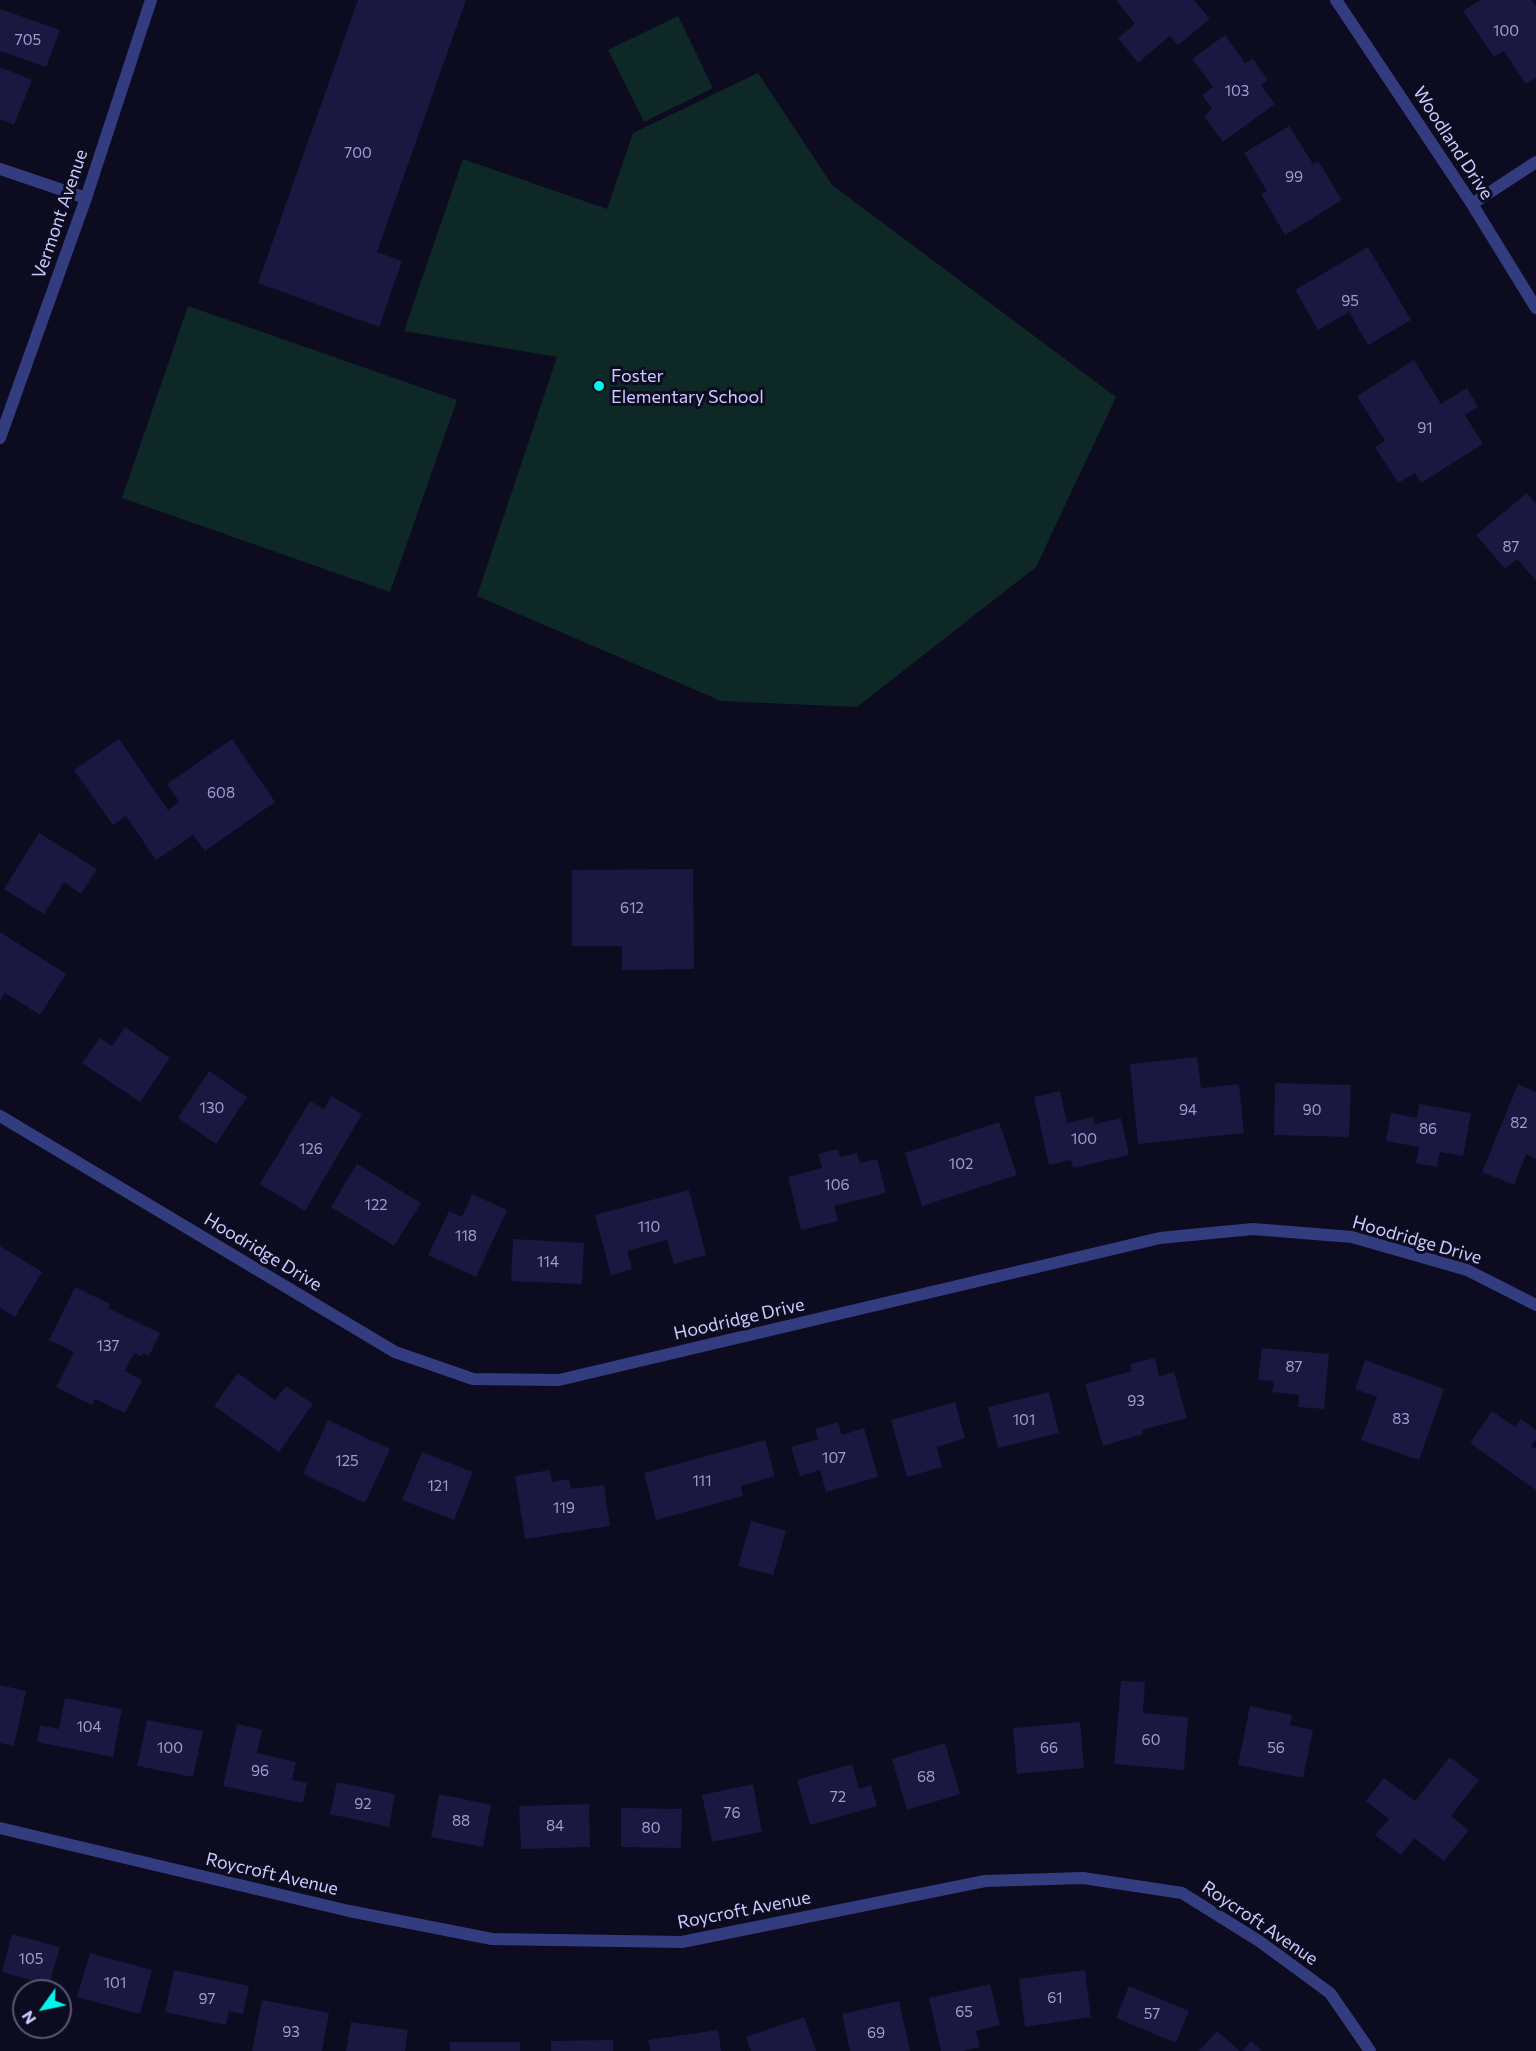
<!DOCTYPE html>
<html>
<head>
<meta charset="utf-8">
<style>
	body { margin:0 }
	#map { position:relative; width:1536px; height:2051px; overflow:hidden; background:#0c0b1f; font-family:Commissioner,sans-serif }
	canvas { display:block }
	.north { position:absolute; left:12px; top:1979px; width:60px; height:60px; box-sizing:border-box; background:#0c0b1f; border:2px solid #585879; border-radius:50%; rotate:237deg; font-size:16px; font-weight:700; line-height:24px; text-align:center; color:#cacbff }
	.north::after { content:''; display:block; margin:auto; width:21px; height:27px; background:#00f5ec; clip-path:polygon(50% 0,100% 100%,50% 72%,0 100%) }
</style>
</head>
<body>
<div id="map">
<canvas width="1536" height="2051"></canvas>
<div class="north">N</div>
</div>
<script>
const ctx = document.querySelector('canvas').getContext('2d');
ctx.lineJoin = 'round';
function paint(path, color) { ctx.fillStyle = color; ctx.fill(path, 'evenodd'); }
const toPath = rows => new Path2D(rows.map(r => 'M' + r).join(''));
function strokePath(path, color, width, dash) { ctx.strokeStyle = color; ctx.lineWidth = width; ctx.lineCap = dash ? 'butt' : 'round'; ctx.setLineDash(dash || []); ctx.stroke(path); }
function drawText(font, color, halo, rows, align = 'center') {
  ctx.font = font + ' Commissioner,sans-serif'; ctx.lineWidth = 6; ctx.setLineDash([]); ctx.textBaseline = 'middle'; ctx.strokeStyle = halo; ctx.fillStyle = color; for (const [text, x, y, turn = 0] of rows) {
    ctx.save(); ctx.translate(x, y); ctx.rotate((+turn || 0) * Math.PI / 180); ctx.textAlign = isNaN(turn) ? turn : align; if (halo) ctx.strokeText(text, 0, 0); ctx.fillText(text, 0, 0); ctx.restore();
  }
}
const green = toPath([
	[678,16,713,88,644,122,608,50],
	[758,73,832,185,1116,397,1036,567,857,707,721,701,477,596,557,357,404,331,463,159,607,209,633,133],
	[188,306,457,400,390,592,122,498]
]);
const building = toPath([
	[358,0,466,0,377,252,402,261,379,327,258,283],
	[1116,0,1194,0,1210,19,1178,45,1170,36,1138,63,1118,38,1135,24],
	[1480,0,1532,0,1536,6,1536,78,1526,84,1504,51,1494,57,1463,11],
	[0,9,60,30,46,67,0,51],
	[1225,35,1245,63,1253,59,1268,80,1261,85,1275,104,1223,142,1204,116,1212,109,1202,95,1213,87,1192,59],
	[0,67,32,80,14,125,0,119],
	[1289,126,1313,164,1318,161,1342,200,1285,235,1261,194,1267,191,1244,153],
	[1368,247,1411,320,1368,345,1349,312,1318,330,1295,290],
	[1414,360,1441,404,1467,388,1478,407,1465,415,1483,444,1421,483,1415,473,1398,483,1375,447,1385,441,1357,396],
	[1527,493,1536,504,1536,581,1517,559,1505,569,1476,535],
	[119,739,168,810,179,802,167,784,232,739,275,802,205,851,193,835,156,860,126,816,113,825,74,770],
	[39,833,97,869,81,894,64,882,44,914,4,889],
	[693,869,694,969,622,970,622,946,572,946,572,870],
	[0,932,66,974,40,1015,5,993,0,1001],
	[125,1027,170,1058,140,1102,82,1063,100,1038,112,1046],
	[1197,1057,1201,1088,1239,1084,1244,1133,1138,1144,1130,1064],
	[209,1071,247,1097,216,1144,178,1118],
	[1275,1083,1351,1085,1349,1137,1274,1135],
	[1518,1084,1536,1092,1536,1159,1526,1154,1514,1185,1482,1172],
	[1060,1091,1067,1123,1093,1117,1095,1124,1121,1118,1129,1155,1073,1168,1071,1160,1049,1165,1034,1097],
	[331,1096,362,1114,305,1211,260,1184,310,1101,324,1109],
	[1419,1104,1471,1113,1463,1156,1440,1152,1437,1167,1416,1163,1419,1147,1386,1141,1391,1113,1417,1118],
	[999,1122,1017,1175,922,1206,905,1153],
	[838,1149,840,1157,857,1153,860,1163,877,1159,886,1193,834,1206,838,1221,801,1230,788,1177,822,1168,818,1154],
	[357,1164,421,1203,394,1246,331,1207],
	[689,1190,706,1255,674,1264,667,1240,627,1251,632,1269,611,1275,595,1215],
	[472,1194,507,1210,476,1277,428,1255,449,1211,462,1217],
	[513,1239,584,1243,582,1284,511,1281],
	[0,1246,42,1272,15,1317,0,1308],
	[75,1287,110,1304,108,1308,160,1333,149,1356,143,1353,142,1356,134,1353,125,1371,142,1380,125,1413,95,1399,92,1405,56,1387,74,1352,49,1340],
	[1262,1348,1329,1354,1324,1409,1298,1407,1299,1395,1272,1392,1274,1381,1258,1380],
	[1155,1358,1159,1376,1174,1372,1187,1418,1142,1430,1143,1434,1103,1446,1085,1384,1132,1371,1130,1364],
	[1365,1360,1444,1389,1419,1460,1361,1440,1377,1397,1355,1389],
	[238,1373,275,1400,286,1386,313,1404,279,1452,214,1406],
	[1049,1392,1059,1433,998,1448,988,1407],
	[955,1402,965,1438,937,1447,942,1467,907,1477,891,1420],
	[1492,1411,1515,1427,1521,1419,1536,1430,1536,1439,1531,1446,1536,1449,1536,1490,1470,1443],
	[328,1420,390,1449,365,1503,303,1474],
	[838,1422,842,1435,864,1428,878,1477,826,1492,820,1470,800,1476,791,1447,818,1439,815,1429],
	[765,1440,775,1476,741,1486,743,1496,656,1520,644,1473],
	[422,1452,473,1472,454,1520,402,1500],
	[550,1470,552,1482,569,1479,571,1489,604,1485,610,1526,525,1539,515,1476],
	[751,1521,786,1531,773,1575,738,1566],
	[1121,1681,1145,1682,1143,1713,1188,1717,1184,1770,1114,1764],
	[0,1685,26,1691,14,1746,0,1743],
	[65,1698,122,1709,113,1757,37,1742,40,1725,59,1729],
	[1250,1706,1292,1715,1290,1725,1313,1730,1303,1778,1238,1765],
	[147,1720,203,1731,193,1777,137,1766],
	[1080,1722,1084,1768,1017,1774,1013,1728],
	[237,1724,262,1730,257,1753,296,1762,292,1780,307,1783,303,1803,223,1786],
	[945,1743,960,1794,907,1810,892,1759],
	[1450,1757,1479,1780,1451,1816,1469,1830,1444,1861,1414,1838,1401,1855,1375,1835,1389,1819,1366,1801,1384,1778,1415,1801],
	[852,1764,859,1789,871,1785,877,1806,810,1825,797,1780],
	[337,1782,395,1794,389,1827,330,1814],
	[753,1784,762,1832,712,1842,702,1795],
	[439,1794,491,1805,483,1847,431,1837],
	[589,1804,590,1847,521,1849,519,1806],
	[621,1808,682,1809,681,1848,621,1847],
	[12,1934,60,1947,49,1985,2,1972],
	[90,1953,152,1970,140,2014,77,1997],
	[174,1970,249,1986,243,2014,229,2011,226,2025,165,2012],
	[1085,1970,1091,2017,1025,2027,1019,1979],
	[990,1984,1000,2025,976,2031,980,2047,963,2051,941,2051,929,1998],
	[1129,1986,1189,2011,1176,2043,1116,2018],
	[262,2000,329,2013,322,2051,252,2051],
	[899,2001,910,2051,850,2051,842,2014],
	[804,2017,816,2051,751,2051,746,2037],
	[351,2022,408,2030,405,2051,346,2051],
	[718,2030,721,2051,650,2051,648,2040],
	[1217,2031,1240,2051,1199,2051],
	[613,2040,613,2051,551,2051,551,2041],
	[1251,2041,1262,2051,1242,2051],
	[450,2042,520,2042,520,2051,450,2051]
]);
const lane = toPath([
	[0,169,86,198]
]);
const street = toPath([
	[1336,0,1472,204,1536,308],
	[1472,204,1536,162],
	[0,438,86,198,151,0],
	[0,1116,395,1352,473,1379,559,1380,1160,1238,1253,1229,1352,1237,1467,1270,1536,1305],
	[0,1828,349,1911,492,1939,682,1942,985,1881,1083,1878,1182,1893,1259,1941,1330,1993,1370,2051]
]);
const markers = [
	[599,386,6,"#00f5ec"]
];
const numberNames = [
	["100",1506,31],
	["705",28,40],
	["103",1237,91],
	["700",358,153],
	["99",1294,177],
	["95",1350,301],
	["91",1425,428],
	["87",1511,547],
	["608",221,793],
	["612",632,908],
	["130",212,1108],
	["94",1188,1110],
	["90",1312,1110],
	["82",1519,1123],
	["86",1428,1129],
	["100",1084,1139],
	["126",311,1149],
	["102",961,1164],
	["106",837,1185],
	["122",376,1205],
	["110",649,1227],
	["118",466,1236],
	["114",548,1262],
	["137",108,1346],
	["87",1294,1367],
	["93",1136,1401],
	["83",1401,1419],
	["101",1024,1420],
	["107",834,1458],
	["125",347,1461],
	["111",702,1481],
	["121",438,1486],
	["119",564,1508],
	["104",89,1727],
	["60",1151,1740],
	["100",170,1748],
	["66",1049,1748],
	["56",1276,1748],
	["96",260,1771],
	["68",926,1777],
	["72",838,1797],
	["92",363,1804],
	["76",732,1813],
	["88",461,1821],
	["84",555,1826],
	["80",651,1828],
	["105",31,1959],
	["101",115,1983],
	["61",1055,1998],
	["97",207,1999],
	["65",964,2012],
	["57",1152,2014],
	["93",291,2032],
	["69",876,2033]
];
const streetNames = [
	["Woodland Drive",1453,143,57],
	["Vermont Avenue",60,214,-71],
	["Hoodridge Drive",1417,1240,16],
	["Hoodridge Drive",263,1252,31],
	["Hoodridge Drive",739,1319,-13],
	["Roycroft Avenue",272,1874,13],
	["Roycroft Avenue",744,1910,-11],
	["Roycroft Avenue",1260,1923,34]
];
const poiNames = [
	["Foster",611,376],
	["Elementary School",611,397]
];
paint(green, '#0e2925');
paint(building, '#1a1741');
strokePath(lane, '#343c80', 12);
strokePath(street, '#343c80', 12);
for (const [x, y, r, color] of markers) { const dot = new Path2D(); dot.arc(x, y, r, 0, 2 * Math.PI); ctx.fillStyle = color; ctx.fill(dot); strokePath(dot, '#0c0b1f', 2); }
drawText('15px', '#9e9ed0', null, numberNames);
drawText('18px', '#cacbff', '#0c0b1f', streetNames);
drawText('18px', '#cacbff', '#0c0b1f', poiNames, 'left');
</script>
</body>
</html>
